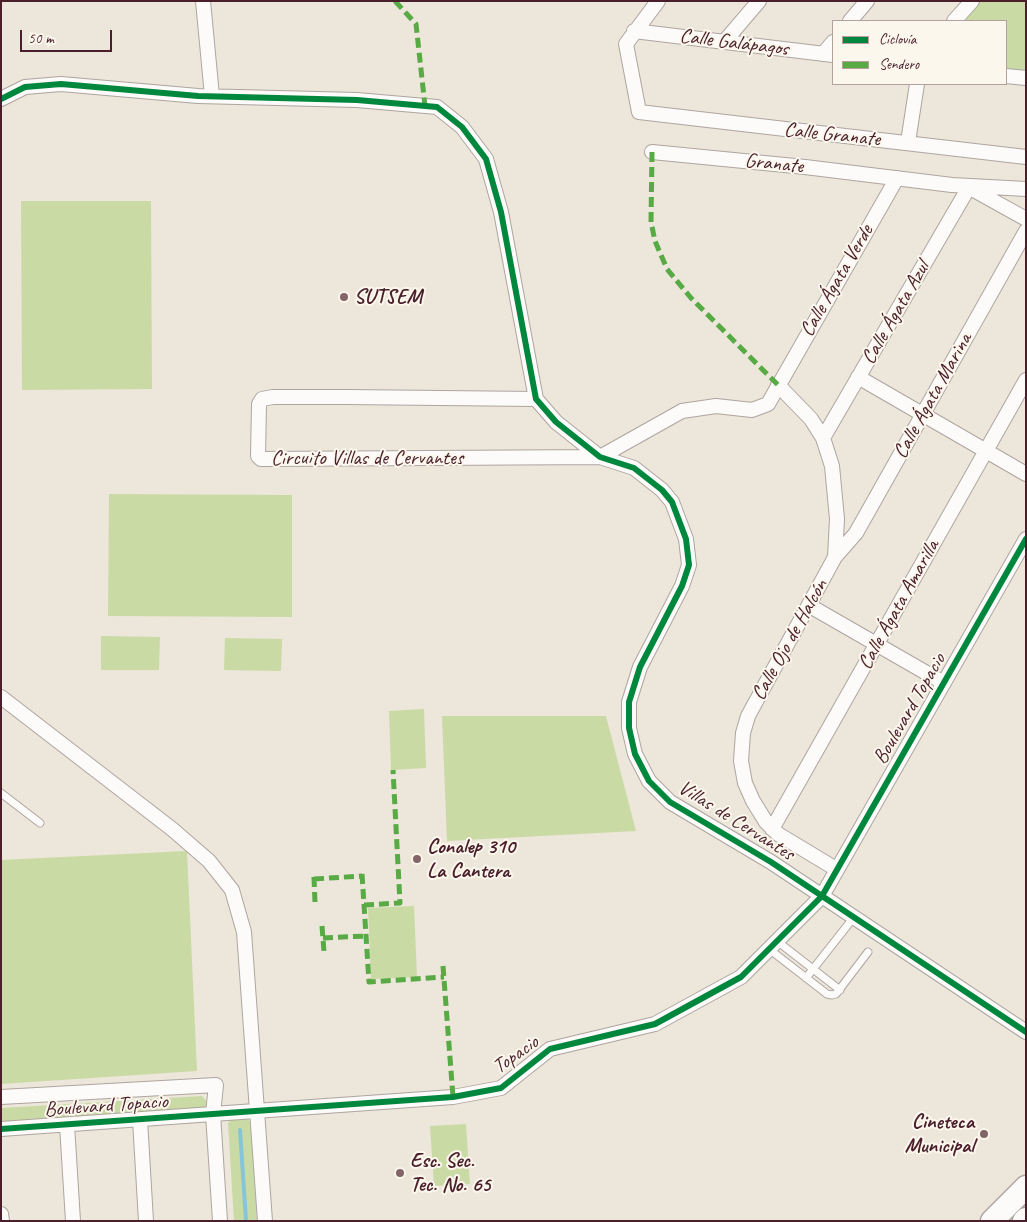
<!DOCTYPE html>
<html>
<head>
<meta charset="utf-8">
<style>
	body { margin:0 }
	#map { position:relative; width:1027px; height:1222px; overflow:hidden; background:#ede6da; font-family:Caveat,sans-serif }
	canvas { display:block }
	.frame { position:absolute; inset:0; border:2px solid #4a1f2b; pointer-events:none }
	.legend { position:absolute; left:832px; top:20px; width:175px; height:65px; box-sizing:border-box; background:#fbf7ec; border:1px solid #b4a19f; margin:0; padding:6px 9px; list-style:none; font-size:15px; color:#4a1f2b }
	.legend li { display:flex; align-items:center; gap:10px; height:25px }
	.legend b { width:25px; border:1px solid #b4a19f }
	.scale { position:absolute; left:20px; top:30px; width:92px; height:22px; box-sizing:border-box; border:2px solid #4a1f2b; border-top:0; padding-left:6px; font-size:15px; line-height:18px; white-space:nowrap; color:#4a1f2b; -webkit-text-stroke:4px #fbf7ec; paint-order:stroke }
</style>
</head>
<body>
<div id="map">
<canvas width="1027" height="1222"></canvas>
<div class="frame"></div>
<ul class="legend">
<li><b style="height:6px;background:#00873e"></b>Ciclovía</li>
<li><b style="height:6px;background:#57aa44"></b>Sendero</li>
</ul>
<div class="scale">50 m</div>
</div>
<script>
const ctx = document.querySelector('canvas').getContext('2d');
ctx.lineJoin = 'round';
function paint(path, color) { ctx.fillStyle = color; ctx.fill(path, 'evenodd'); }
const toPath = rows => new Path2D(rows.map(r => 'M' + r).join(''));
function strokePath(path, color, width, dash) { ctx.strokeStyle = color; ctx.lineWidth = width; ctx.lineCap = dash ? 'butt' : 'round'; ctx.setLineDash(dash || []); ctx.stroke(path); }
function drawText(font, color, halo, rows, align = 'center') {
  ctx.font = font + ' Caveat,sans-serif'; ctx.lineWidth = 4; ctx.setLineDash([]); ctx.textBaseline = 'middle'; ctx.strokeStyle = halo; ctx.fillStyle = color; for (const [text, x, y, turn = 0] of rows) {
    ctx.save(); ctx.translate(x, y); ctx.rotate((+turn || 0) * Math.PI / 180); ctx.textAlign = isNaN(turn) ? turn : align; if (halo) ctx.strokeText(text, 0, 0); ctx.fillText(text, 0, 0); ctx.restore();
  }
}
const green = toPath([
	[980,1,1026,1,1026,72,1006,69,1006,21,962,21],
	[151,201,152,389,22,390,21,201],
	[109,494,292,495,292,617,108,616],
	[101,636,160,637,159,670,101,670],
	[225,638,282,639,281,671,224,670],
	[424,709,426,768,391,770,389,711],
	[442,716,606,716,636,831,447,841],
	[187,851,197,1071,1,1084,1,860],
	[414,906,417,977,371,979,368,908],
	[202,1096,208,1103,203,1110,1,1122,1,1108],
	[245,1118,251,1122,257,1221,234,1221,228,1123,232,1119],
	[466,1124,470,1184,434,1186,430,1126]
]);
const stream = toPath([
	[240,1130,246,1221]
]);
const lane = toPath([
	[1,793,40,823],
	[777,941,840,990],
	[769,949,827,994,832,995,836,994,868,952],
	[806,978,854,917]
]);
const street = toPath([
	[203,1,212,96],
	[658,1,626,44,639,112,1026,157],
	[850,21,867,1],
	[954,21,972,1],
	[634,31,833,55],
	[724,42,759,1],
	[823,54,833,42],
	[1006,76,1026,78],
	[1,99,25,87,61,84,198,96,357,100,437,107,462,127,486,159,501,212,536,399,556,422,600,457,634,468,662,490,672,502,686,539,689,565,682,586,640,667,629,702,629,728,635,754,649,781,670,802,771,862,1026,1032],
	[908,142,917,84],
	[652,152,805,167,952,185,1026,189],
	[972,189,1026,219],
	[858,377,1026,474],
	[778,385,811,419,823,438,832,466,837,519,835,557,748,716,743,733,741,761,745,783,753,801,766,822,778,834,836,869],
	[536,399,346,397,273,397,262,399,259,404,258,456,261,459,600,457,682,411,716,406,752,410,768,404,897,178],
	[823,438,969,187],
	[835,557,856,533,1026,231],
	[810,606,944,683],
	[1,697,172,829,209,861,232,890,244,932,265,1221],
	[772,829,1026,380],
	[1,1097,216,1085,213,1114,220,1221],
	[140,1120,146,1221],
	[67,1125,73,1221],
	[1,1129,453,1097,501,1088,550,1049,655,1024,741,977,822,896,1026,539],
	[1,1214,2,1221]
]);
const primary = toPath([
	[992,1221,1026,1187],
	[1024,1221,1026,1219]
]);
const quiet = toPath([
	[395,1,416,24,425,106],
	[652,152,651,222,655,241,667,269,691,298,778,385],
	[362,874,369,982,444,977],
	[314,877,315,903],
	[314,879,362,876],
	[364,905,400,903,393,770],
	[322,926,324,952],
	[323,938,366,936],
	[443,966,453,1097]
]);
const cycleway = toPath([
	[1,99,25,87,61,84,198,96,357,100,437,107,462,127,486,159,501,212,536,399,556,422,600,457,634,468,662,490,672,502,686,539,689,565,682,586,640,667,629,702,629,728,635,754,649,781,670,802,771,862,1026,1032],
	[1,1129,453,1097,501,1088,550,1049,655,1024,741,977,822,896,1026,539]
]);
const markers = [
	[344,297,5,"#836568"],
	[417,859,5,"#836568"],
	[984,1134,5,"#836568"],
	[400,1173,5,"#836568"]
];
const streetNames = [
	["Calle Galápagos",734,43,7],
	["Calle Granate",832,135,6],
	["Granate",774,164,6],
	["Calle Ágata Verde",837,281,-60],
	["Calle Ágata Azul",896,313,-60],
	["Calle Ágata Marina",933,396,-61],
	["Circuito Villas de Cervantes",367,458],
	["Calle Ágata Amarilla",899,605,-61],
	["Calle Ojo de Halcón",790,640,-61],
	["Boulevard Topacio",910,709,-60],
	["Villas de Cervantes",736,821,32],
	["Topacio",516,1055,-35],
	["Boulevard Topacio",106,1106,-4]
];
const poiNames = [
	["SUTSEM",354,297],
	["Conalep 310",427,847],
	["La Cantera",427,871],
	["Cineteca",974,1122,"right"],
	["Municipal",974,1146,"right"],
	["Esc. Sec.",410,1161],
	["Tec. No. 65",410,1185]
];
paint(green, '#cadaa5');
strokePath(stream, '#85c5d7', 4);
strokePath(lane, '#aea5a0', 9);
strokePath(street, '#aea5a0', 16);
strokePath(primary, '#aea5a0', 25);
strokePath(lane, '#fcfbf9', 7);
strokePath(street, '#fcfbf9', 14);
strokePath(primary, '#fcfbf9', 22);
strokePath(quiet, '#57aa44', 5, [10, 5]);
strokePath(cycleway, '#00873e', 6);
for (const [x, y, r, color] of markers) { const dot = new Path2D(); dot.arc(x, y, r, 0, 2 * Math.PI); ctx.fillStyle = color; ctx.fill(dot); strokePath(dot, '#fbf7ec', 2); }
drawText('21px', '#4a1f2b', '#fbf7ec', streetNames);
drawText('bold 21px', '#4a1f2b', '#fbf7ec', poiNames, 'left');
</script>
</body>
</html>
